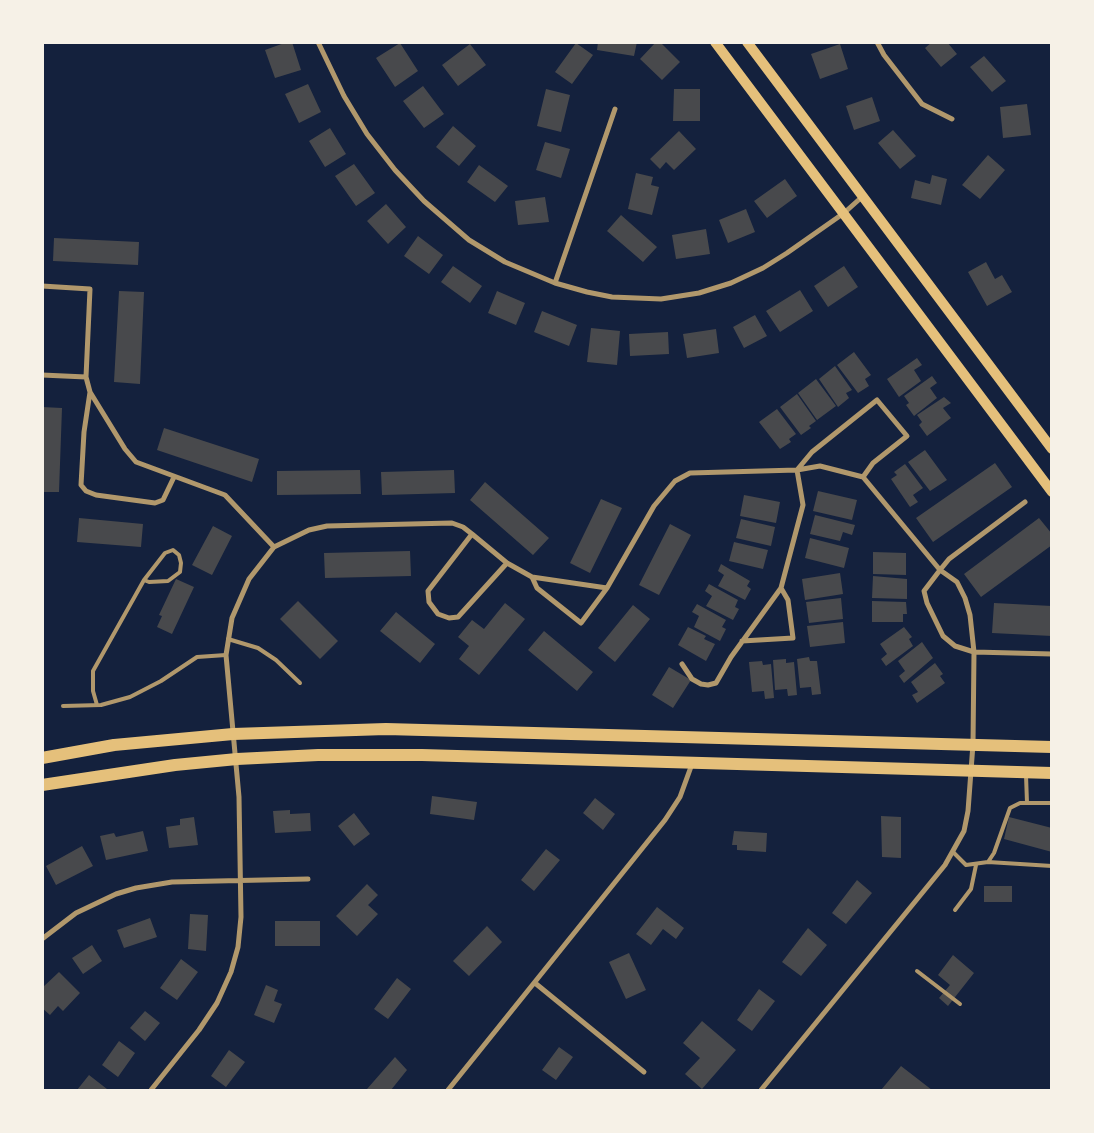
<!DOCTYPE html>
<html>
<head>
<meta charset="utf-8">
<style>
	body { margin:0 }
	#map { position:relative; width:1094px; height:1133px; overflow:hidden; background:#14213d; font-family:"Open Sans",sans-serif }
	canvas { display:block }
	.frame { position:absolute; inset:0; border:44px solid #f6f1e7; pointer-events:none }
</style>
</head>
<body>
<div id="map">
<canvas width="1094" height="1133"></canvas>
<div class="frame"></div>
</div>
<script>
const ctx = document.querySelector('canvas').getContext('2d');
ctx.lineJoin = 'round';
function paint(path, color) { ctx.fillStyle = color; ctx.fill(path, 'evenodd'); }
const toPath = rows => new Path2D(rows.map(r => 'M' + r).join(''));
function strokePath(path, color, width, dash) { ctx.strokeStyle = color; ctx.lineWidth = width; ctx.lineCap = dash ? 'butt' : 'round'; ctx.setLineDash(dash || []); ctx.stroke(path); }
const building = toPath([
	[287,42,292,42,301,70,275,78,265,50],
	[598,42,637,42,634,56,597,50],
	[656,42,660,42,680,62,662,80,640,59],
	[932,42,947,42,957,54,941,67,925,48],
	[400,43,418,71,395,87,376,58],
	[576,43,593,55,572,84,555,72],
	[470,44,486,65,458,86,442,65],
	[840,44,848,69,820,79,811,54],
	[984,56,1006,81,992,92,970,67],
	[308,84,321,112,299,123,285,94],
	[423,86,444,114,424,128,403,101],
	[546,89,570,95,561,132,537,126],
	[674,89,700,89,700,121,673,121],
	[872,97,880,121,854,130,846,106],
	[1027,104,1031,135,1003,138,1000,107],
	[453,126,476,146,459,166,436,147],
	[330,128,346,154,325,167,309,141],
	[893,130,916,156,900,169,878,143],
	[679,131,696,149,674,170,666,162,660,169,650,159],
	[545,142,570,149,561,178,536,170],
	[988,155,1005,170,980,199,962,185],
	[354,164,375,193,356,206,335,176],
	[479,165,508,186,495,202,467,182],
	[636,173,653,177,651,185,659,187,652,215,628,209],
	[932,175,947,179,941,205,911,198,915,180,930,184],
	[785,179,797,196,767,218,754,201],
	[545,197,549,222,518,225,515,201],
	[386,204,406,227,388,244,367,221],
	[746,209,755,232,728,243,719,220],
	[621,215,657,247,643,262,607,231],
	[706,229,710,254,676,259,672,235],
	[418,236,443,255,429,274,404,256],
	[54,238,139,242,138,265,53,261],
	[986,262,995,279,1002,275,1012,292,987,306,968,272],
	[453,266,482,286,470,303,441,282],
	[844,266,858,287,828,307,814,286],
	[800,290,813,311,780,332,766,311],
	[119,291,144,292,140,384,114,382],
	[497,291,525,303,516,325,488,313],
	[542,311,577,325,569,346,534,332],
	[755,315,767,336,744,348,733,327],
	[591,328,620,331,617,365,587,362],
	[716,329,719,353,687,358,683,334],
	[668,332,669,354,630,356,629,334],
	[854,352,871,375,865,379,869,386,858,393,837,365],
	[917,358,922,365,914,370,921,381,899,397,887,379],
	[835,366,852,390,846,393,849,398,838,407,819,379],
	[932,376,937,383,930,388,937,398,914,416,906,405,909,403,904,396],
	[816,379,836,406,817,420,798,393],
	[797,394,816,421,809,426,811,428,801,435,780,407],
	[944,397,951,403,943,408,951,418,927,436,919,425,922,422,917,415],
	[42,407,62,408,59,492,42,492],
	[777,409,796,434,789,439,791,442,780,449,759,422],
	[164,428,259,459,252,482,157,450],
	[925,450,947,480,930,491,908,462],
	[995,463,1012,487,933,542,916,518],
	[905,464,923,488,913,495,918,502,910,507,891,479,897,475,894,472],
	[360,470,361,494,277,495,277,471],
	[454,470,455,493,382,495,381,472],
	[485,482,549,538,533,555,470,500],
	[818,491,857,500,852,520,813,511],
	[744,495,780,502,776,523,740,516],
	[601,499,622,508,590,573,570,563],
	[815,515,855,525,852,535,843,532,840,541,810,534],
	[79,518,143,524,141,547,77,542],
	[1039,518,1052,534,1052,545,981,597,964,574],
	[741,519,775,527,771,546,736,538],
	[670,524,691,535,659,595,639,585],
	[213,526,232,536,212,575,192,565],
	[810,538,849,548,844,568,805,558],
	[734,542,768,550,763,569,729,561],
	[410,551,411,576,325,578,324,553],
	[873,552,906,553,906,575,873,574],
	[721,564,750,581,747,586,751,589,745,600,718,586,724,575,718,571],
	[840,573,843,594,805,600,802,579],
	[873,576,907,579,907,599,872,598],
	[176,579,194,587,172,634,157,627,162,616,159,615],
	[709,584,738,600,735,607,739,609,733,620,706,606,712,596,705,591],
	[841,598,843,619,809,623,806,602],
	[298,601,338,641,320,659,280,619],
	[872,601,906,602,907,614,903,614,903,622,872,622],
	[505,603,525,619,479,675,459,659,469,646,458,637,472,620,484,629],
	[994,603,1052,606,1052,636,992,633],
	[697,604,726,620,722,627,726,629,720,641,694,627,699,616,692,612],
	[633,605,650,619,615,662,598,648],
	[396,612,435,644,420,663,380,631],
	[843,622,845,643,810,647,807,626],
	[688,627,706,636,704,639,715,644,706,661,678,645],
	[904,627,912,637,909,639,913,646,886,666,881,659,887,654,880,644],
	[544,631,593,672,577,691,528,650],
	[922,642,933,658,904,683,899,676,905,671,898,661],
	[809,657,810,661,817,661,821,694,812,695,811,687,800,688,797,659],
	[786,659,786,663,794,662,797,695,788,696,787,689,775,690,773,660],
	[762,661,763,665,771,664,774,698,765,699,764,691,752,692,749,662],
	[935,663,943,674,940,676,945,683,917,703,912,695,918,692,911,682],
	[669,667,691,680,673,708,652,695],
	[432,796,477,802,474,820,430,814],
	[595,798,615,814,603,830,583,813],
	[290,810,290,814,310,813,311,831,275,833,273,811],
	[354,813,370,834,354,846,338,826],
	[881,816,901,817,901,858,882,857],
	[194,817,198,845,169,848,166,827,180,825,180,819],
	[1009,817,1052,828,1052,852,1004,839],
	[143,831,148,851,106,860,100,836,114,833,116,837],
	[734,831,767,833,766,852,737,850,737,845,732,845],
	[82,846,93,866,56,885,46,866],
	[546,849,560,860,534,891,521,880],
	[857,880,872,893,846,924,832,913],
	[367,884,378,895,368,905,378,914,357,936,336,916],
	[984,886,1012,886,1012,902,984,902],
	[657,907,684,928,676,939,663,929,651,945,636,934],
	[190,914,208,915,206,951,188,949],
	[150,918,157,937,124,948,117,930],
	[275,921,320,921,320,946,275,946],
	[487,926,502,942,469,976,453,961],
	[808,928,827,945,801,976,782,962],
	[92,945,102,961,83,974,72,958],
	[629,953,646,990,626,999,609,962],
	[953,955,974,973,948,1006,939,998,950,985,938,975],
	[181,959,198,972,177,1000,160,988],
	[59,972,80,993,63,1011,58,1006,50,1015,42,1008,42,988],
	[397,978,411,989,388,1019,374,1009],
	[266,985,278,990,274,1001,282,1004,274,1023,254,1015],
	[759,989,775,1001,752,1031,737,1020],
	[145,1011,160,1023,145,1041,130,1028],
	[702,1021,736,1050,702,1089,685,1074,700,1058,683,1043],
	[119,1041,135,1053,118,1077,102,1065],
	[559,1047,573,1057,556,1080,542,1070],
	[229,1050,245,1062,226,1087,211,1076],
	[395,1057,407,1070,391,1090,367,1089],
	[901,1066,932,1090,881,1090],
	[89,1075,107,1089,106,1090,77,1090]
]);
const service = toPath([
	[228,639,258,648,276,660,300,683],
	[97,705,93,691,93,671,144,580,165,553,173,550,179,555,181,563,180,572,168,581,149,582,144,580],
	[63,706,101,705,130,697,161,681,197,657,226,655],
	[1026,775,1027,803],
	[953,852,966,865,988,862,994,853,1010,808,1020,803,1052,803],
	[988,862,1052,866],
	[955,910,971,889,976,865],
	[917,971,960,1004]
]);
const minor = toPath([
	[318,42,344,96,367,134,395,170,424,201,469,240,505,262,555,283,587,292,612,297,661,299,699,293,731,283,763,268,787,253,844,213,863,196],
	[877,42,884,55,922,104,952,119],
	[555,283,615,109],
	[42,286,90,289,86,377,90,392,125,449,136,462,225,495,274,547],
	[42,375,86,377],
	[90,392,84,432,81,485,86,491,96,495,155,503,163,500,174,477],
	[1025,502,949,559,940,570,957,582,965,598,970,615,974,652,1052,654],
	[507,563,458,617,449,618,438,614,429,602,428,591,472,534,507,563,532,577,537,588,581,623,607,588,654,506,675,481,690,473,797,470,820,466,863,477,940,570,924,591,927,603,943,636,955,646,974,652,973,744,968,811,964,831,945,865,761,1090],
	[532,577,607,588],
	[742,641,793,638,788,600,781,588,803,505,797,470,812,452,877,400,907,436,873,463,863,477],
	[682,664,692,679,701,684,708,685,716,683,731,657,781,588],
	[42,939,76,913,116,894,136,888,172,882,308,879],
	[535,983,644,1072],
	[151,1090,199,1030,217,1003,231,972,238,947,241,917,239,797,226,655,232,618,249,579,274,547,309,530,327,526,452,523,463,527,472,534],
	[448,1090,665,820,680,797,692,764]
]);
const secondary = toPath([
	[715,42,1052,492],
	[747,42,1052,449]
]);
const primary = toPath([
	[42,758,114,745,233,734,386,729,1052,747],
	[42,785,175,765,237,759,318,755,422,755,1052,773]
]);
paint(building, '#48494c');
strokePath(service, '#b1986c', 4);
strokePath(minor, '#b1986c', 5);
strokePath(secondary, '#e5c07b', 10);
strokePath(primary, '#e5c07b', 12);
</script>
</body>
</html>
